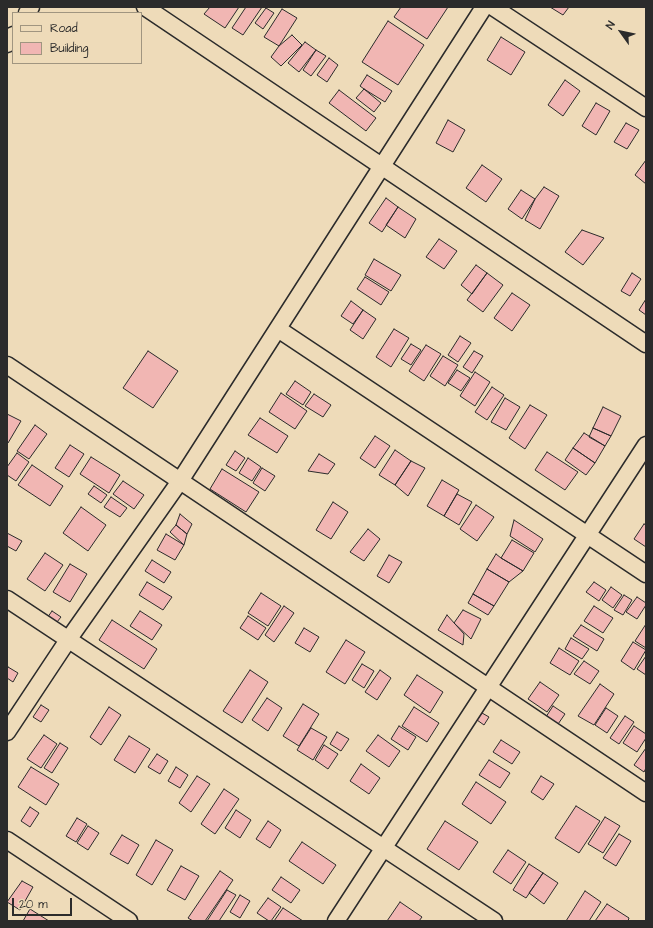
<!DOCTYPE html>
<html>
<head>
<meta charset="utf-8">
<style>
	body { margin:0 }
	#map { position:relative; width:653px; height:928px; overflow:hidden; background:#eedbb9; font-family:"Architects Daughter",sans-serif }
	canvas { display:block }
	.frame { position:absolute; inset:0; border:8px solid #2b2b2b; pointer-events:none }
	.legend { position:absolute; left:12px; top:12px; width:130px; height:52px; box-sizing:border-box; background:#eedbb9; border:1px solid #a09580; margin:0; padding:5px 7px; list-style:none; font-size:12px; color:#2b2b2b }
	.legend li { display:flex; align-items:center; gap:8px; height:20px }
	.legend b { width:20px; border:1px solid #a09580 }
	.north { position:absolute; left:601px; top:12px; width:40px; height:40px; -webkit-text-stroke:3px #eedbb9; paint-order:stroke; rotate:303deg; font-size:11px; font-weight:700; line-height:16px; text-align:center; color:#2b2b2b }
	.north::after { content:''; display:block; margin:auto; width:14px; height:18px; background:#2b2b2b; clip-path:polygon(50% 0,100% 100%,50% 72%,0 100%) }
	.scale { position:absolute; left:12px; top:898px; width:60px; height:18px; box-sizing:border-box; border:2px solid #2b2b2b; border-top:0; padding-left:5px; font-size:12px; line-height:14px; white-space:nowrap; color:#2b2b2b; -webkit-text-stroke:3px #eedbb9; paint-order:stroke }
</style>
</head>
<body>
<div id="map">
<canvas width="653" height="928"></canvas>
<div class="frame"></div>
<ul class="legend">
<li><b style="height:5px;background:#eedbb9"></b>Road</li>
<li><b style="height:11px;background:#f1b6b3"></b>Building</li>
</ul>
<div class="north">N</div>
<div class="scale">20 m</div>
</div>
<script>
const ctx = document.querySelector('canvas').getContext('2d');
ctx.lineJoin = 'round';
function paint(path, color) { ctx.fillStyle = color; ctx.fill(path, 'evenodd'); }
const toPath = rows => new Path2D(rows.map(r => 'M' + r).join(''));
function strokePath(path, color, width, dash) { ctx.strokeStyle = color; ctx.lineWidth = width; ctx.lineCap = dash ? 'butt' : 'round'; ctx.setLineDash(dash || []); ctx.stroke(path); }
const building = toPath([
	[210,7,239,7,225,28,204,14,210,7],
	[246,7,262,7,243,35,232,28,246,7],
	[401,7,448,7,427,39,394,17,401,7],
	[550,7,569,7,563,15,550,7],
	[266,8,274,13,263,29,255,23,266,8],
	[282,9,297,18,279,46,264,37,282,9],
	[388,21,424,45,398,85,362,62,388,21],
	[292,35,302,45,281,66,271,57,279,46,292,35],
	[501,37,525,52,511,75,487,60,501,37],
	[305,42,316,50,299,72,288,63,305,42],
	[316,50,326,56,311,76,303,70,316,50],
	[329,58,338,65,327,82,317,75,329,58],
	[367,75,392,91,385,102,364,89,360,86,367,75],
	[565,80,580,91,563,116,548,105,565,80],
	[364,89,381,103,374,112,356,98,364,89],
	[339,90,376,118,366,131,329,103,339,90],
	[596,103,610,111,596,135,582,126,596,103],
	[448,120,465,130,453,152,436,143,448,120],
	[626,123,639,130,627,149,614,142,626,123],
	[646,160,646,184,635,175,646,160],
	[482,165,502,179,486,202,466,188,482,165],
	[544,187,559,196,540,229,525,220,535,199,544,187],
	[521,190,535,199,522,219,508,209,521,190],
	[386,198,398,207,382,232,369,223,386,198],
	[398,207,416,219,405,238,386,225,398,207],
	[582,230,604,238,583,265,565,252,582,230],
	[439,239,457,251,444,269,426,257,439,239],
	[374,259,401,275,391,291,365,275,374,259],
	[476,265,487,273,472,294,461,285,476,265],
	[487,273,503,285,483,312,467,300,487,273],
	[632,273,641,279,630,296,621,291,632,273],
	[365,277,389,292,381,305,357,289,365,277],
	[512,293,530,305,512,331,494,318,512,293],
	[646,299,646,315,639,310,646,299],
	[351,301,363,310,353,324,341,316,351,301],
	[363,310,376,319,363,339,350,330,363,310],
	[394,329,409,338,391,367,376,357,394,329],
	[460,336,471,343,458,362,448,355,460,336],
	[411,344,421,350,411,365,401,359,411,344],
	[426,345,441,354,424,381,409,371,426,345],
	[148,351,178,371,153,408,123,388,148,351],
	[474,351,483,356,472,373,463,367,474,351],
	[443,356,458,365,445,386,430,376,443,356],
	[457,370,470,378,461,391,448,383,457,370],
	[475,372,490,382,475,406,460,396,475,372],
	[295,381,311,392,303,405,286,394,295,381],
	[492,387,504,395,487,420,475,412,492,387],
	[281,393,307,411,295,429,269,412,281,393],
	[314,394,331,405,323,417,305,406,314,394],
	[505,398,520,407,506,430,491,422,505,398],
	[530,405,547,415,525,449,509,438,530,405],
	[603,407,621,416,611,436,593,428,603,407],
	[7,414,21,421,8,443,7,443,7,414],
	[260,418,288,436,277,453,248,435,260,418],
	[35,425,47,434,29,459,17,451,35,425],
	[593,428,611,436,605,446,589,437,593,428],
	[584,433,605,446,595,463,573,448,584,433],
	[375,436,390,446,375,468,360,458,375,436],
	[70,445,84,454,69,477,55,468,70,445],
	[573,448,595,463,586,475,565,460,573,448],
	[395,450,411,461,395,485,379,475,395,450],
	[235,451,245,458,236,471,226,465,235,451],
	[547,452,578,472,565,490,535,470,547,452],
	[17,453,29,462,16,481,7,475,7,467,17,453],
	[319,454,335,464,328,474,308,471,319,454],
	[91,457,120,475,109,493,80,474,91,457],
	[248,458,261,467,252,481,239,473,248,458],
	[411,461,425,468,408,496,395,485,411,461],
	[32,465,63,486,50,506,18,485,32,465],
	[262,468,275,476,265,491,253,483,262,468],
	[222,469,259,492,246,512,210,489,222,469],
	[442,480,459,490,444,516,427,506,442,480],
	[123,481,144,495,134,509,113,494,123,481],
	[94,486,107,495,101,503,88,494,94,486],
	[457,494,472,502,459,525,444,516,457,494],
	[111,497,127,508,120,517,104,507,111,497],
	[333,502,348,512,331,539,316,530,333,502],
	[476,505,494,517,477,541,460,529,476,505],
	[81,507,106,525,88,551,63,533,81,507],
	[180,514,192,524,187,534,176,525,180,514],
	[514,520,543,539,535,552,510,536,514,520],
	[644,524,646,525,646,547,634,539,644,524],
	[176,525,187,534,184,545,170,532,176,525],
	[368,529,380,539,364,561,350,552,368,529],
	[7,533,22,541,16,551,7,546,7,533],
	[166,534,184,545,175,560,157,550,166,534],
	[512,540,534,553,523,571,501,558,512,540],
	[45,553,63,565,45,591,27,579,45,553],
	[496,554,501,558,523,571,509,582,487,569,496,554],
	[389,555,402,562,389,583,377,576,389,555],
	[152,560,171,572,164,583,145,571,152,560],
	[70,564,87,574,70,602,53,592,70,564],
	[487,569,509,582,494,606,473,594,487,569],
	[147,582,172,597,163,610,139,595,147,582],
	[594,582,606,590,599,601,586,592,594,582],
	[611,587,622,595,613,608,602,600,611,587],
	[261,593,281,606,268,626,248,613,261,593],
	[473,594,494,606,488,615,468,603,473,594],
	[624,595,632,600,623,615,614,610,624,595],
	[637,597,646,603,646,605,637,619,626,612,637,597],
	[284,606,294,613,274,642,265,635,284,606],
	[594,606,613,618,603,633,584,621,594,606],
	[463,610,481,619,471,639,454,623,463,610],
	[52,611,61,617,53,627,45,621,52,611],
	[140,611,162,625,152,640,130,626,140,611],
	[447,615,464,634,463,645,438,630,447,615],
	[248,616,266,628,258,640,240,628,248,616],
	[112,620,157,649,144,669,99,640,112,620],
	[646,624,646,648,635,641,646,624],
	[581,625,604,639,597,651,573,636,581,625],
	[304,628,319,637,310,652,295,643,304,628],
	[571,638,589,649,582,659,565,649,571,638],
	[346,640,365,652,345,684,326,672,346,640],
	[633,642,646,650,634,670,621,661,633,642],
	[559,648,579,661,570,675,550,663,559,648],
	[646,656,646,675,637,669,646,656],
	[584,661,599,671,590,684,574,674,584,661],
	[362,664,374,671,364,688,352,680,362,664],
	[8,667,18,673,13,682,7,678,7,669,8,667],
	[250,670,268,682,242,723,223,711,250,670],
	[380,670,391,678,377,700,365,692,380,670],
	[417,675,443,692,430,713,404,695,417,675],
	[540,682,559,695,547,712,528,699,540,682],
	[600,684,614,694,594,725,578,716,600,684],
	[267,698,282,708,268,731,252,720,267,698],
	[303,704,319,714,299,746,283,736,303,704],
	[41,705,49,710,41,722,33,717,41,705],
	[553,706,565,714,556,727,544,720,553,706],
	[109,707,121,715,101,745,90,737,109,707],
	[414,707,439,723,427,742,402,726,414,707],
	[606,708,618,716,607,733,595,725,606,708],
	[482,713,489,717,484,725,477,720,482,713],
	[625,716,634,722,619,744,610,738,625,716],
	[399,726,416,737,408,750,391,739,399,726],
	[634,726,646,734,646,738,637,752,623,743,634,726],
	[311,728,327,737,313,760,297,750,311,728],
	[337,732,349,739,341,751,330,744,337,732],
	[44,735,57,744,41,768,27,759,44,735],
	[378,735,400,751,389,767,366,751,378,735],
	[129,736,150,749,135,773,114,760,129,736],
	[501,740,520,752,512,764,493,752,501,740],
	[60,743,68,748,52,773,44,768,60,743],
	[324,745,338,754,328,769,315,760,324,745],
	[646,748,646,768,644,772,634,765,646,748],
	[157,754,168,761,160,774,148,767,157,754],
	[489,760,510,773,500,788,479,775,489,760],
	[361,764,380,778,369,794,350,781,361,764],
	[31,767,59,784,46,805,18,787,31,767],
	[176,767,188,775,180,788,168,781,176,767],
	[197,776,210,784,191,812,179,803,197,776],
	[541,776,554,784,543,800,531,792,541,776],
	[476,782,506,802,491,824,462,804,476,782],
	[224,789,239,799,215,834,201,824,224,789],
	[576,806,600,821,579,853,555,838,576,806],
	[30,807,39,813,30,827,21,821,30,807],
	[236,810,251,820,240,838,225,828,236,810],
	[605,817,620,826,603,853,588,844,605,817],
	[77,818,87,824,76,842,66,836,77,818],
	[268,821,281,830,270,848,256,839,268,821],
	[445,821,478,842,459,870,427,849,445,821],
	[88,826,99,833,88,850,77,843,88,826],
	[619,834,631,841,616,866,603,858,619,834],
	[122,835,139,845,128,864,110,854,122,835],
	[156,840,173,850,152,885,136,875,156,840],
	[302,842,336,865,323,884,289,861,302,842],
	[508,850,526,862,511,884,493,872,508,850],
	[529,864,543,873,526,898,513,890,529,864],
	[181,866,199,876,185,900,167,890,181,866],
	[220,871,233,880,205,921,193,921,188,918,220,871],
	[543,873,558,883,544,904,529,893,543,873],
	[281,877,300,890,291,903,272,890,281,877],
	[22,881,33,887,20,910,7,902,22,881],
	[227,890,236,895,219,921,207,921,227,890],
	[585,891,601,902,589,921,566,921,585,891],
	[240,895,250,901,240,918,230,912,240,895],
	[268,898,281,907,271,921,269,921,257,913,268,898],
	[400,902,422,917,419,921,387,921,400,902],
	[607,904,629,918,628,921,595,921,607,904],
	[283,908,303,921,274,921,283,908],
	[30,909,49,921,23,921,30,909]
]);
const street = toPath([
	[145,7,646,344],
	[493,7,646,108],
	[27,13,31,7],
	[7,44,13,35],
	[278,329,646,574],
	[7,365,646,793],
	[7,599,494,921],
	[7,732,68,640,180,481,484,7],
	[7,840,129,921],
	[336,921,646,445]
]);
paint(building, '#f1b6b3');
strokePath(building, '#2b2b2b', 1);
strokePath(street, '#2b2b2b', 19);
strokePath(street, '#eedbb9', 16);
</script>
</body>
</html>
